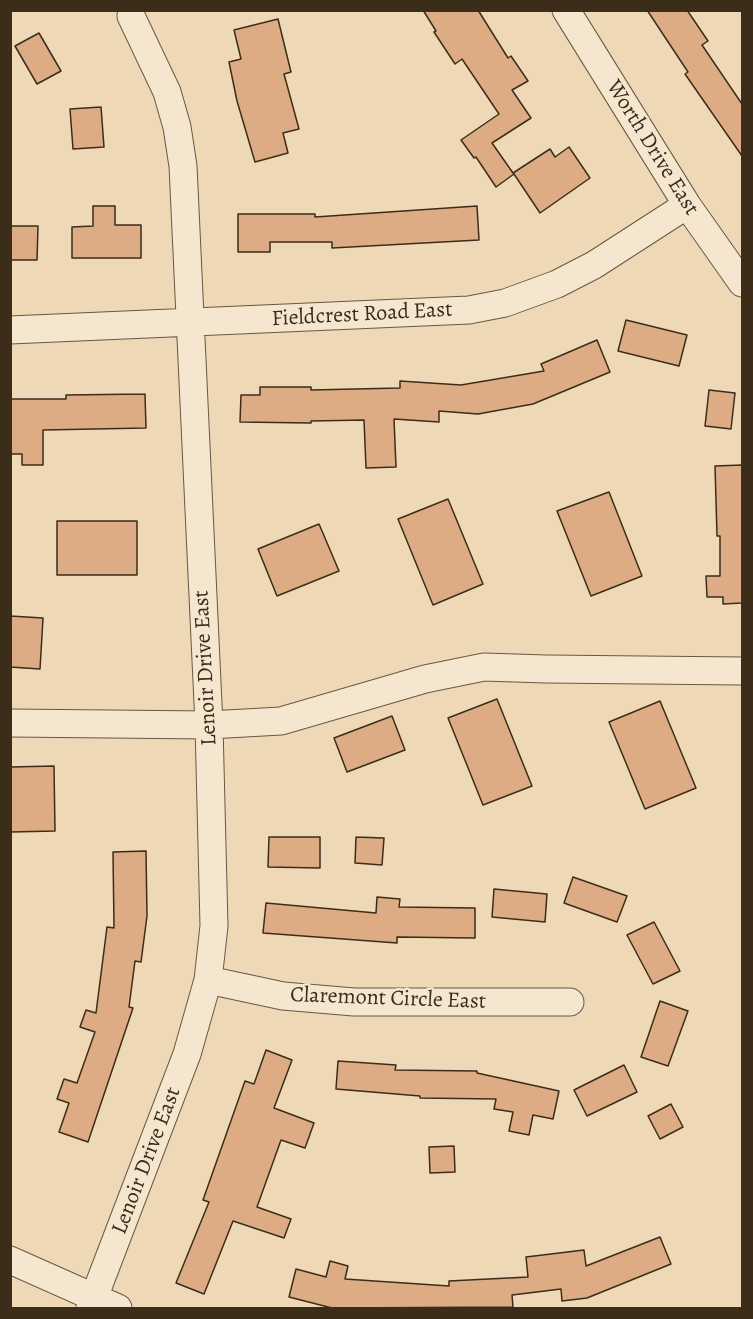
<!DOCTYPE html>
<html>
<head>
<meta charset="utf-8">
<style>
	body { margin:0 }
	#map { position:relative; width:753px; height:1319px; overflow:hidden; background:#efd8b6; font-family:Alegreya,serif }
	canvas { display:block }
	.frame { position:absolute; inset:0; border:12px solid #3b2d1a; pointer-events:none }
</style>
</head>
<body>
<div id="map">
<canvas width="753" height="1319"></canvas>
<div class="frame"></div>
</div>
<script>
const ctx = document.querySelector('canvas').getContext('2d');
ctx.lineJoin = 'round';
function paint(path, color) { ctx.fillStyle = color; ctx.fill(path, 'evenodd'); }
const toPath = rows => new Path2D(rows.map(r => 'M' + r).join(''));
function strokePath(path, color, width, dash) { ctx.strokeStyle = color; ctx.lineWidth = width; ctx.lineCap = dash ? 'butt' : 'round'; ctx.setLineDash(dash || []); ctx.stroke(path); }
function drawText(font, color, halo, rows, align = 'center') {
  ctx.font = font + ' Alegreya,serif'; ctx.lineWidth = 5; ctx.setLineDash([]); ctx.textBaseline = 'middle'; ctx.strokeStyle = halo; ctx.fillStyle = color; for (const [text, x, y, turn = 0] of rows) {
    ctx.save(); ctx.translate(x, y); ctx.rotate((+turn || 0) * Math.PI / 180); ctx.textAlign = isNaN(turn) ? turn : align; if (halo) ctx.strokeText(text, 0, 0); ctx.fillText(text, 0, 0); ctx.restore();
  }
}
const building = toPath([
	[423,10,478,10,508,58,511,56,528,81,512,90,531,118,492,143,513,173,550,149,555,157,569,147,590,178,540,213,514,174,496,187,476,157,474,158,461,140,499,114,462,59,455,64,434,32,436,31,423,10],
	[647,10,687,10,708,41,702,45,742,104,742,156,685,74,688,72,647,10],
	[278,19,291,72,284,74,299,129,283,133,288,153,255,162,237,101,229,62,241,59,234,30,278,19],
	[39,33,61,71,37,84,15,46,39,33],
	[101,107,104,147,73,149,70,109,101,107],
	[93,206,115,206,115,225,141,225,141,258,72,258,72,227,93,226,93,206],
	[477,206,479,240,332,248,332,242,270,242,270,252,238,252,238,214,315,214,315,217,477,206],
	[10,226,38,226,37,260,10,260,10,226],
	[626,320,687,335,679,366,618,351,626,320],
	[597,340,610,372,533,404,478,414,439,411,439,422,394,419,396,467,366,468,364,420,311,421,311,423,240,422,241,395,260,395,260,387,311,387,311,390,400,388,400,381,461,385,544,371,541,364,597,340],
	[709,390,735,393,731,429,705,426,709,390],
	[145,394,146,428,43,430,43,465,22,465,22,454,10,454,10,399,66,399,66,395,145,394],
	[742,465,742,603,723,604,723,597,707,597,706,576,720,576,720,536,717,536,715,466,742,465],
	[609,492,642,576,591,596,557,511,609,492],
	[448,499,483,584,433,605,398,519,448,499],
	[57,521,137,521,137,575,57,575,57,521],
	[319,524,339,571,277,596,258,549,319,524],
	[10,616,43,618,40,669,10,667,10,616],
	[497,699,532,786,483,805,448,718,497,699],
	[660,701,696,788,645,809,609,722,660,701],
	[392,716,405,750,347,772,334,738,392,716],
	[54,766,55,831,10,832,10,767,54,766],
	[269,837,320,837,320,868,268,867,269,837],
	[356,837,384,838,382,865,355,863,356,837],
	[146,851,147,916,141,962,135,961,129,1007,133,1008,88,1142,59,1132,69,1103,57,1099,64,1079,77,1083,95,1032,80,1027,86,1010,96,1013,107,927,114,928,113,852,146,851],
	[573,877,627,896,617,922,564,903,573,877],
	[494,889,547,894,545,922,492,917,494,889],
	[377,897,400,899,399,907,475,908,475,938,397,937,397,943,263,933,266,903,376,913,377,897],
	[654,922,680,971,653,984,627,935,654,922],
	[660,1001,688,1011,668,1066,641,1057,660,1001],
	[266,1050,292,1060,274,1108,314,1123,305,1148,281,1140,257,1207,291,1219,284,1238,233,1221,204,1294,176,1283,209,1202,203,1200,245,1081,254,1084,266,1050],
	[338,1061,396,1065,395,1070,477,1071,477,1073,559,1091,553,1119,533,1115,529,1135,509,1131,513,1112,494,1109,496,1099,420,1098,420,1096,336,1089,338,1061],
	[624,1065,637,1092,587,1116,574,1090,624,1065],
	[671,1104,683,1127,660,1139,648,1116,671,1104],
	[454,1146,455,1172,430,1173,429,1147,454,1146],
	[660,1237,671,1264,587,1298,562,1301,561,1289,512,1295,513,1307,332,1308,289,1297,296,1269,326,1277,330,1261,348,1266,345,1279,449,1286,449,1281,528,1277,526,1257,584,1250,586,1266,660,1237]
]);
const minor = toPath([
	[566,10,687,205,742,283],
	[10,330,469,310,505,303,557,284,594,265,687,205],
	[10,723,209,725,281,721,425,679,484,667,546,669,742,671],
	[208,980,283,996,354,1002,570,1002],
	[10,1260,118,1308],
	[90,1308,187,1054,208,980,214,926,209,725,183,166,177,127,167,92,131,16]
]);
const streetNames = [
	["Worth Drive East",652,148,58],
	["Fieldcrest Road East",362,315,-3],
	["Lenoir Drive East",206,668,-93],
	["Claremont Circle East",388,999,2],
	["Lenoir Drive East",147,1161,-69]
];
paint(building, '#ddac84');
strokePath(building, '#3b2d1a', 1.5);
strokePath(minor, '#685841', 29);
strokePath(minor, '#f5e6d0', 27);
drawText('22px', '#3b2d1a', '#f5e6d0', streetNames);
</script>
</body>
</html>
